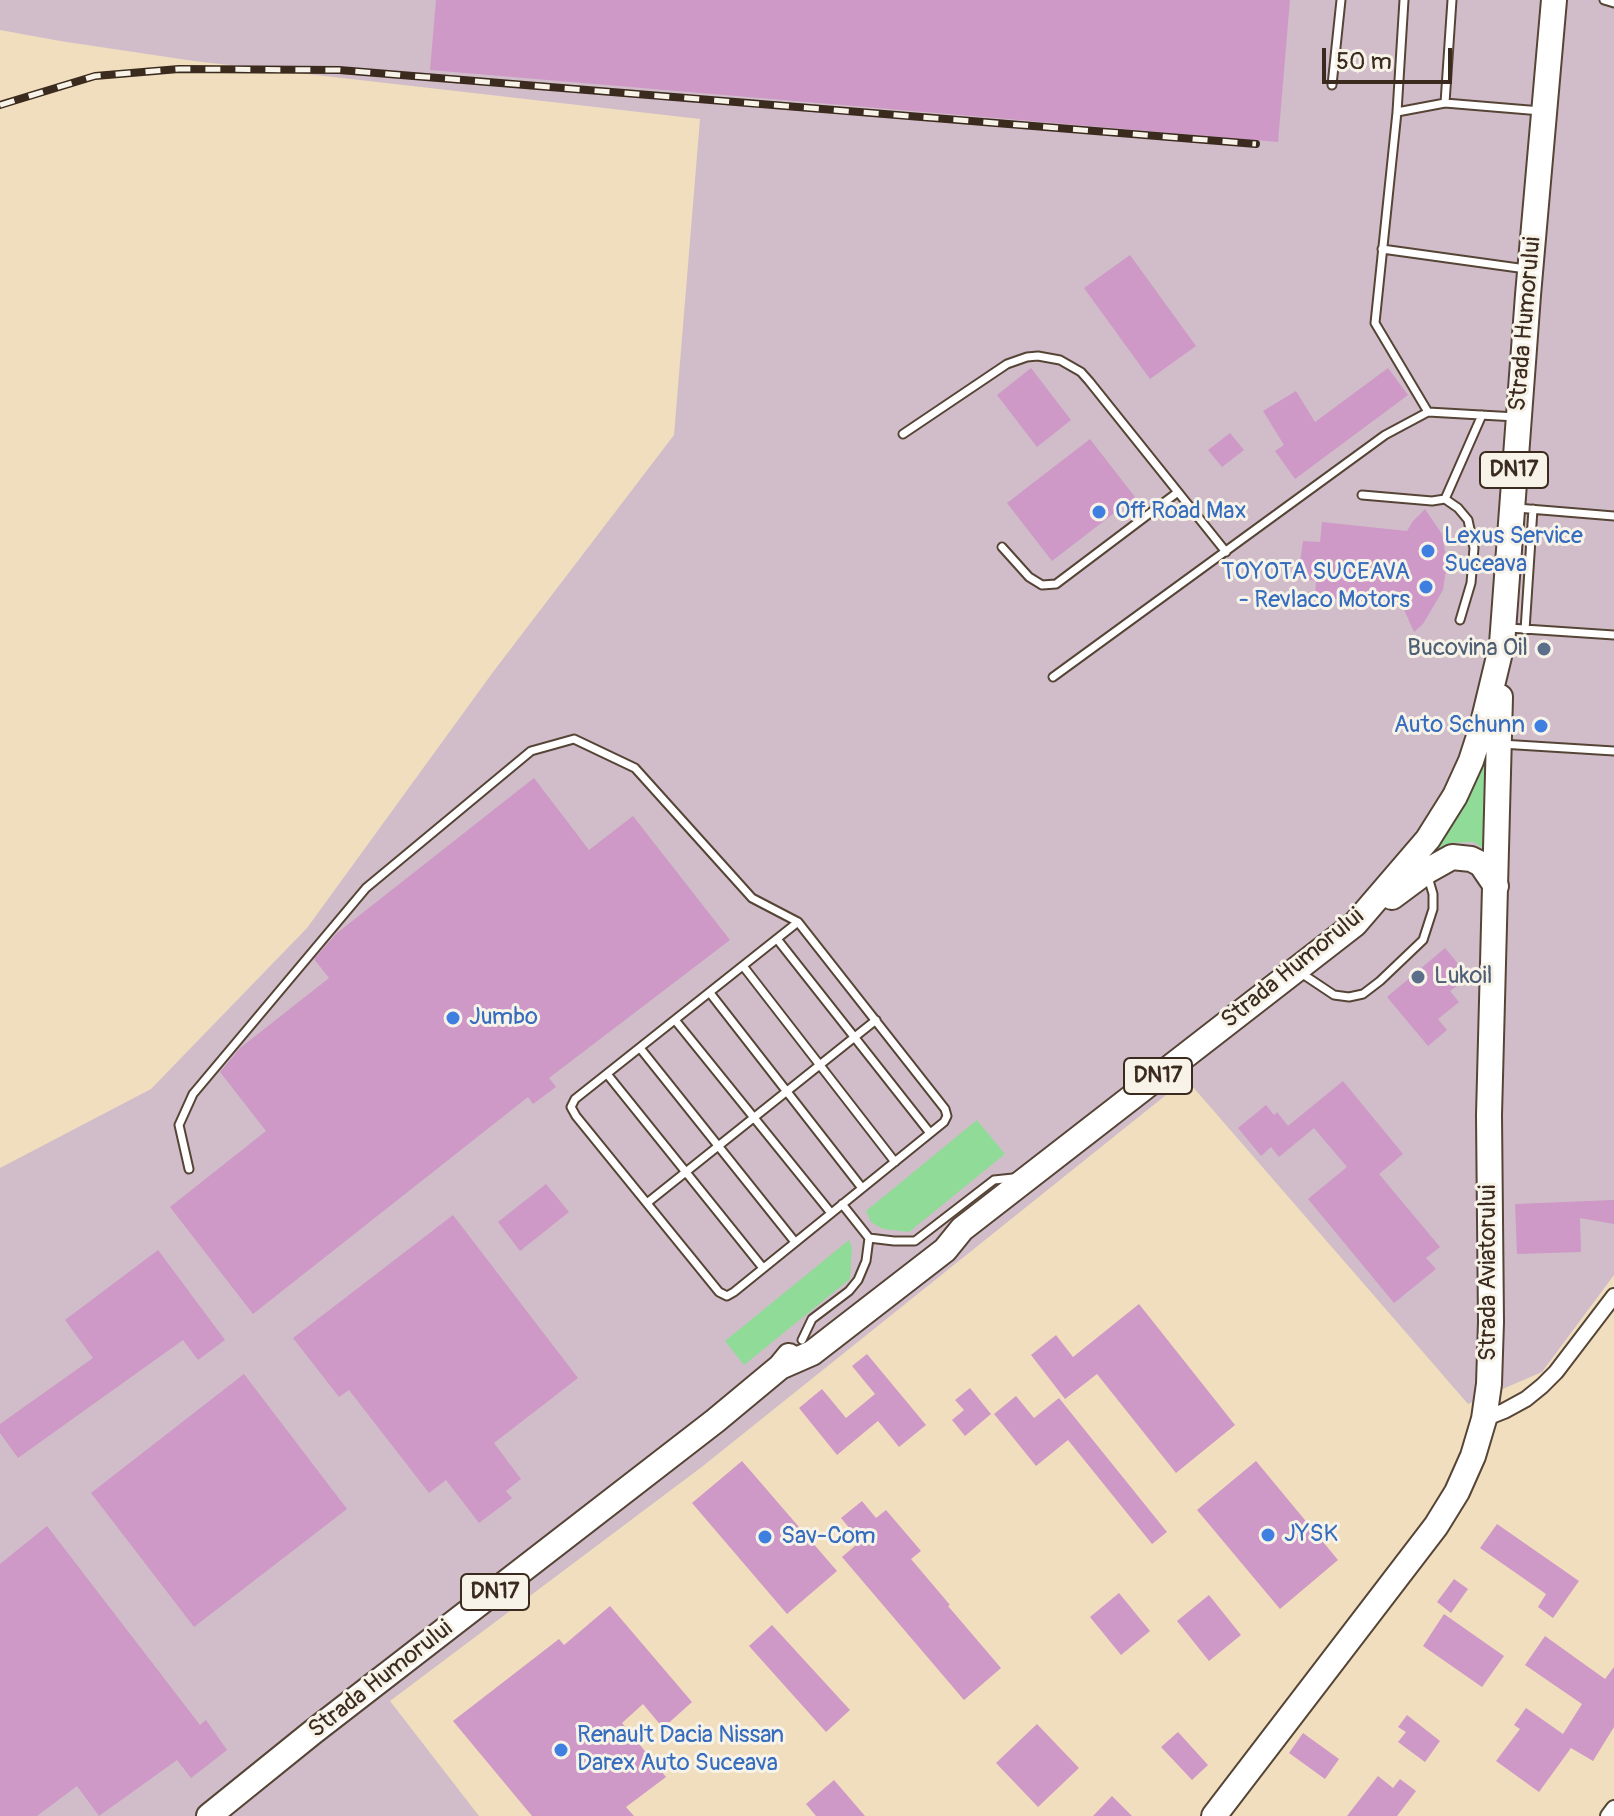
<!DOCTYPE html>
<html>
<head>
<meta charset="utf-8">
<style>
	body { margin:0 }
	#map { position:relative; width:1614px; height:1816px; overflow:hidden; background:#f1debe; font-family:Pangolin,sans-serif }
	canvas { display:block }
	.scale { position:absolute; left:1322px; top:48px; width:130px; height:36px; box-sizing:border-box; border:4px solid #3b2a1e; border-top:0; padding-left:10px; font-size:24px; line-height:28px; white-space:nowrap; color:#3b2a1e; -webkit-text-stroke:6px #f7f3e8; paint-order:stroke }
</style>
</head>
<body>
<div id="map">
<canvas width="1614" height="1816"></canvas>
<div class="scale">50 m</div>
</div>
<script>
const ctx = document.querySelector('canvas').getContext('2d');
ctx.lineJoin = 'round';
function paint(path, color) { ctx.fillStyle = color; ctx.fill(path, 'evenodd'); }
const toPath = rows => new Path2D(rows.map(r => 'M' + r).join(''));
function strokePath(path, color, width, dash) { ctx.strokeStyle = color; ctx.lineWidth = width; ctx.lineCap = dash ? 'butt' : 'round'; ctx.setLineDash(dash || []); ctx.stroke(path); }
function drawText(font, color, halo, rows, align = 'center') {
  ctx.font = font + ' Pangolin,sans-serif'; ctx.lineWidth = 6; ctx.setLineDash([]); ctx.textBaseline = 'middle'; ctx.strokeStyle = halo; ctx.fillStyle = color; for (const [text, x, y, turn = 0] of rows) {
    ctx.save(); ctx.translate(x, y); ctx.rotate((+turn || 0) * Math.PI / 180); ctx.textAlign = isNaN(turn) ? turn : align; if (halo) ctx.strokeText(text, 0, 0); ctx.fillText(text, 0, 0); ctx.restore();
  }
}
const industrial = toPath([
	[0,0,1614,0,1614,1275,1542,1372,1468,1404,1186,1079,703,1466,390,1701,479,1816,0,1816,0,1168,151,1089,307,928,493,672,674,435,700,119,194,61,60,41,0,30]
]);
const green = toPath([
	[1488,735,1491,859,1481,847,1473,842,1450,843,1428,853],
	[977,1120,1005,1154,909,1232,883,1229,871,1222,866,1211],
	[849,1240,852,1247,850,1279,744,1365,725,1341]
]);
const building = toPath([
	[436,0,1290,0,1278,142,430,70],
	[1130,255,1196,346,1150,379,1084,288],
	[1031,368,1071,420,1037,447,997,395],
	[1388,368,1408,395,1295,479,1275,451,1284,445,1263,411,1296,391,1315,422],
	[1230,433,1244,450,1222,467,1208,450],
	[1090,439,1135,497,1052,561,1007,503],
	[1425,509,1442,534,1447,563,1443,590,1423,624,1414,632,1402,605,1315,597,1316,581,1298,577,1303,541,1320,542,1322,522,1407,531,1413,521],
	[534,778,589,850,633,816,730,940,549,1078,556,1087,533,1104,528,1097,253,1314,170,1207,266,1131,220,1072,240,1048,329,978,314,959,337,933],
	[1445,948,1465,972,1462,982,1450,991,1459,1002,1438,1019,1447,1030,1428,1046,1387,997],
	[1343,1081,1403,1154,1379,1174,1440,1247,1426,1258,1436,1269,1394,1303,1308,1199,1347,1167,1314,1128,1279,1157,1271,1147,1261,1156,1238,1128,1266,1105,1274,1115,1277,1112,1288,1126],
	[546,1184,569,1212,520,1251,498,1222],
	[1614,1200,1614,1224,1580,1218,1581,1252,1517,1254,1515,1204],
	[453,1215,578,1378,494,1443,521,1479,506,1491,512,1498,479,1523,446,1480,429,1493,349,1390,339,1397,293,1338],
	[158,1250,225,1340,198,1360,183,1340,18,1458,0,1433,0,1424,93,1358,65,1320],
	[1139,1304,1235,1425,1176,1473,1097,1374,1065,1399,1031,1355,1056,1335,1073,1357],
	[867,1354,926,1425,899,1447,878,1421,837,1455,799,1408,822,1389,846,1418,875,1394,852,1366],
	[244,1374,347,1509,194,1627,91,1493],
	[970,1388,991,1414,965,1436,952,1420,964,1410,955,1400],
	[1016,1396,1034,1418,1059,1398,1167,1532,1152,1544,1068,1440,1036,1466,994,1414],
	[742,1461,837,1571,787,1614,692,1503],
	[1256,1461,1338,1560,1280,1609,1197,1510],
	[862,1501,876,1518,886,1510,921,1551,911,1559,950,1605,948,1606,1001,1668,964,1700,842,1557,856,1545,851,1539,856,1536,841,1518],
	[1497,1524,1579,1581,1553,1618,1538,1607,1546,1594,1480,1548],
	[47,1526,200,1725,206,1720,227,1750,191,1778,177,1760,99,1816,77,1786,37,1816,0,1816,0,1564],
	[1454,1579,1468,1589,1451,1613,1437,1602],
	[1119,1593,1150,1631,1121,1655,1090,1617],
	[1209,1595,1241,1635,1209,1661,1177,1621],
	[610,1606,692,1702,663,1728,643,1704,622,1723,666,1777,626,1807,634,1816,532,1816,453,1721,559,1639,564,1645],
	[1444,1614,1504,1656,1482,1687,1423,1646],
	[772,1625,850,1710,826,1732,749,1646],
	[1545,1636,1605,1679,1614,1667,1614,1727,1593,1761,1571,1748,1539,1792,1496,1761,1520,1729,1514,1725,1526,1708,1563,1734,1582,1704,1525,1665],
	[1407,1715,1440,1741,1425,1762,1398,1742,1406,1732,1398,1727],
	[1037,1724,1079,1768,1038,1807,996,1763],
	[1178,1732,1208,1765,1192,1780,1161,1747],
	[1303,1733,1339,1759,1325,1779,1289,1753],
	[1378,1776,1393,1788,1400,1779,1416,1791,1397,1816,1347,1816],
	[834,1780,865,1816,816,1816,806,1804],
	[1112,1796,1132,1816,1093,1816]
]);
const service = toPath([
	[1404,0,1397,112,1375,323,1428,412],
	[1604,0,1614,3],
	[1332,85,1341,0],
	[1445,103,1452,0],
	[1397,112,1445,103,1541,111],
	[1382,249,1526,269],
	[903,434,1007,364,1027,357,1038,356,1060,360,1081,372,1089,381,1226,552],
	[1362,495,1432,501,1445,499,1458,508,1468,520,1474,548,1471,583,1460,620],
	[1445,499,1482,415],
	[1517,508,1614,516],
	[1002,547,1029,577,1042,585,1056,584,1178,492],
	[1509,628,1614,635],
	[1525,630,1533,509],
	[1053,677,1385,435,1428,412,1516,417],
	[1501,744,1614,751],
	[777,939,930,1133],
	[743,966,895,1162],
	[1301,973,1334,995,1349,997,1363,994,1380,981,1423,940,1433,909,1433,894,1428,877],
	[710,993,862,1188],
	[675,1020,831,1213],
	[640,1048,795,1242],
	[607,1074,763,1268],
	[189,1169,179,1125,193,1094,366,888,531,751,574,739,635,768,752,898,798,922,945,1109,947,1116,944,1122,734,1292,727,1296,719,1292,576,1116,571,1107,575,1099,798,922],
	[647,1203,876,1020],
	[842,1204,869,1238],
	[802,1340,812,1319,849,1291,858,1280,866,1261,869,1238,894,1241,915,1241,994,1180,1013,1178]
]);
const minor = toPath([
	[1484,1419,1504,1411,1526,1399,1542,1386,1556,1372,1614,1296],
	[1608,1816,1614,1808]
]);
const primary = toPath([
	[1392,897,1427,871,1452,857,1471,859,1481,864,1496,886],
	[780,1367,812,1353,945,1250,962,1229,1355,924,1428,839,1455,796,1471,761,1482,727,1502,644,1528,295,1554,0],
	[209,1816,313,1732,715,1421,780,1367,789,1356],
	[1214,1816,1436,1526,1457,1492,1473,1456,1484,1419,1489,1384,1491,1322,1489,1115,1500,697]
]);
const rail = toPath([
	[0,105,95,76,179,69,339,70,1256,144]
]);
const markers = [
	[1099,512,8,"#3f7fe0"],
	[1428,551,8,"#3f7fe0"],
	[1426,587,8,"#3f7fe0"],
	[1544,649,8,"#5c6f8a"],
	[1541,726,8,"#3f7fe0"],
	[1418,977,8,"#5c6f8a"],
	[453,1018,8,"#3f7fe0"],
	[1268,1535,8,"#3f7fe0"],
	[765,1537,8,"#3f7fe0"],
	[561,1750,8,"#3f7fe0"]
];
const shields = [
	[1514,470,68],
	[1158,1076,68],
	[495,1592,68]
];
const shieldNames = [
	["DN17",1514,470],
	["DN17",1158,1076],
	["DN17",495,1592]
];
const streetNames = [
	["Strada Humorului",1526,324,-85],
	["Strada Humorului",1293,969,-39],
	["Strada Aviatorului",1489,1273,-90],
	["Strada Humorului",381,1680,-38]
];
const shopNames = [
	["Off Road Max",1115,512],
	["Lexus Service",1444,537],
	["Suceava",1444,565],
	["TOYOTA SUCEAVA",1410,573,"right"],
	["- Revlaco Motors",1410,601,"right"],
	["Auto Schunn",1525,726,"right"],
	["Jumbo",469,1018],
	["JYSK",1284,1535],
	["Sav-Com",781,1537],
	["Renault Dacia Nissan",577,1736],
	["Darex Auto Suceava",577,1764]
];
const serviceNames = [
	["Bucovina Oil",1528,649],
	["Lukoil",1434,977,"left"]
];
paint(industrial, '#d1bdc9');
paint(green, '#90db98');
paint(building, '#ce99c6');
strokePath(service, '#564536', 11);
strokePath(minor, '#564536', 18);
strokePath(primary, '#564536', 28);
strokePath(service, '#fff', 7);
strokePath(minor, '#fff', 14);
strokePath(primary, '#fff', 24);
strokePath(rail, '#3b2a1e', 8);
strokePath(rail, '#f7f3e8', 5, [15]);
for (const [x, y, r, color] of markers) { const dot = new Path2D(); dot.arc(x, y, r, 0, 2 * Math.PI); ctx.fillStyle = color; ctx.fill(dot); strokePath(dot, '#f7f3e8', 3); }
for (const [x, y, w] of shields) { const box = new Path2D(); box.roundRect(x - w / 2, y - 18, w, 36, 6); ctx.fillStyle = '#f7f3e8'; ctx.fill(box); strokePath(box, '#3b2a1e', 2); }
drawText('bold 22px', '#3b2a1e', null, shieldNames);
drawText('24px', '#3b2a1e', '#f7f3e8', streetNames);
drawText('24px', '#366cbe', '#f7f3e8', shopNames, 'left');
drawText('24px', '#4e5e75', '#f7f3e8', serviceNames, 'right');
</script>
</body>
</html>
